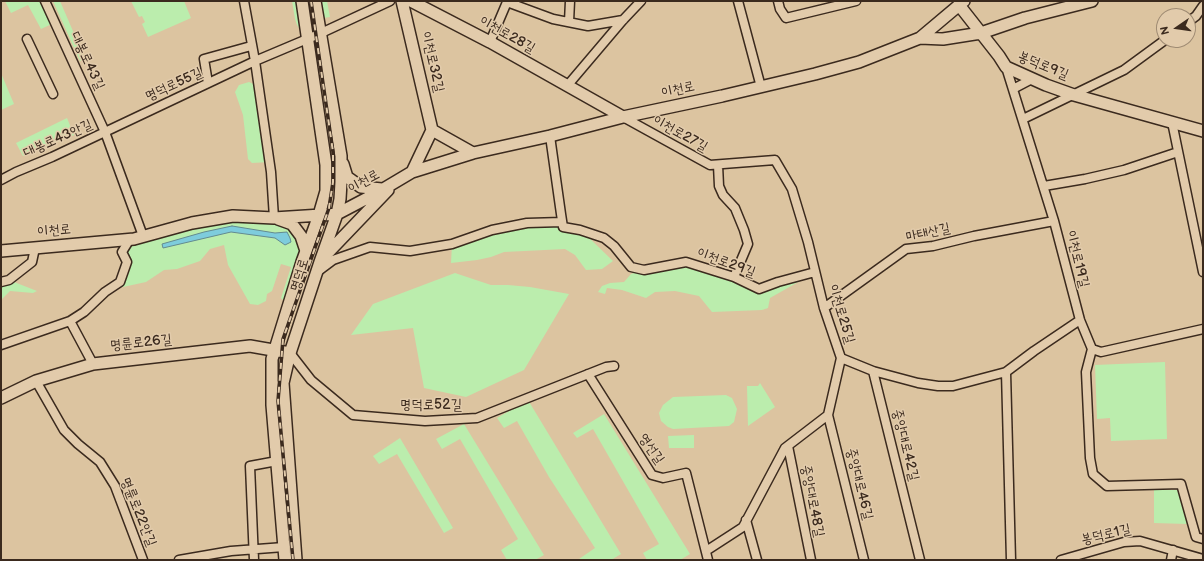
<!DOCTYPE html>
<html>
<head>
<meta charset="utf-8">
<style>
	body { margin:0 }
	#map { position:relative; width:1204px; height:561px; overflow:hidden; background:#dcc4a0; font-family:"Balsamiq Sans",sans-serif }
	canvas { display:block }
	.frame { position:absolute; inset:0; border:2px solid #3b2a1e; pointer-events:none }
	.north { position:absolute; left:1156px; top:8px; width:40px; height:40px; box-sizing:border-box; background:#e2cbab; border:1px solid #9f8b73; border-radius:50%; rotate:257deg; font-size:11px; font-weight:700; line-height:16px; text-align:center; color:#3b2a1e }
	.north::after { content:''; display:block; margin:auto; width:14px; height:18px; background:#3b2a1e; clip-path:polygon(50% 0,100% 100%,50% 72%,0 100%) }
</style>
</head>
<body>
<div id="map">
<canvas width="1204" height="561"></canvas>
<div class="frame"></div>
<div class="north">N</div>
</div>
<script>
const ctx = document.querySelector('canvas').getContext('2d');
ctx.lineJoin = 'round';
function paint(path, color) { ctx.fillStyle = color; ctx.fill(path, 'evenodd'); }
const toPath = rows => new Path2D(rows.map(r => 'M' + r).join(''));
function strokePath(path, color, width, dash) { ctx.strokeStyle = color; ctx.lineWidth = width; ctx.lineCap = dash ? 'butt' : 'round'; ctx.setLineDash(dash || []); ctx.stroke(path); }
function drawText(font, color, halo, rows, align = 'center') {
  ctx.font = font + ' "Balsamiq Sans","Poor Story",sans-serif'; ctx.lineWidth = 3; ctx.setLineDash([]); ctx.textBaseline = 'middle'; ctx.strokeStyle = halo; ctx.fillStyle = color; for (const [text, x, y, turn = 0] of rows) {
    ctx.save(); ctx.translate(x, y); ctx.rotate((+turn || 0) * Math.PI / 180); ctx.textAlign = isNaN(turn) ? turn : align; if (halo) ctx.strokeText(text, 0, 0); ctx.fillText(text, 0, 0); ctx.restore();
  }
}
const green = toPath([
	[5,1,43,1,54,23,41,29,28,5,11,13],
	[53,1,60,1,85,59,80,61],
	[131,1,184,1,191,18,148,37,142,24,145,22,142,16,139,17],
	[292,1,302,1,306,26,299,28,297,25,295,19],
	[315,1,327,1,330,17,317,19],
	[1,73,14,104,1,110],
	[249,82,258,86,269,162,252,163,248,159,243,115,235,92,239,85],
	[67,118,74,135,23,156,16,143],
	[233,216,292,224,306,251,288,305,281,298,291,267,281,264,272,291,267,294,266,301,258,305,250,304,228,265,224,245,210,249,200,261,177,269,164,270,146,282,123,287,120,286,127,262,122,252,130,239],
	[562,222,582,231,613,261,602,269,586,270,575,255,565,249,504,252,491,257,477,260,451,263,452,244,492,230],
	[686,262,759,289,799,276,800,281,770,298,768,308,762,310,712,312,699,296,675,291,655,292,646,298,622,290,607,288,605,294,598,292,602,286,610,283,624,282,631,274,644,270],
	[455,273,491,285,508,285,530,287,569,294,524,370,466,397,424,388,413,328,351,335,373,304],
	[9,280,37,291,33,293,10,291,2,299,1,282],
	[1165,362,1167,439,1111,441,1110,418,1097,419,1095,365],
	[760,383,775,407,748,426,747,386,758,386],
	[726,395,732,398,737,409,734,422,729,426,673,429,668,427,661,421,659,413,663,405,673,397],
	[528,400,621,554,611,560,580,560,579,559,595,548,549,477,517,421,504,428,497,418],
	[604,414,690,554,680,560,647,560,643,553,659,544,593,429,577,438,573,433],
	[464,424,544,555,535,560,507,560,501,550,518,539,460,439,442,449,436,439],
	[694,435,694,448,669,448,668,436],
	[400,438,453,528,444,533,397,454,379,464,373,456],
	[1154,490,1178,490,1187,524,1154,523]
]);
const water = toPath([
	[232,226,275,233,287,232,290,238,291,242,285,245,275,238,231,232,163,248,162,244,204,232,232,226]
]);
const street = toPath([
	[45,1,105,132,143,236],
	[244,1,255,61,271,172,274,218],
	[738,1,761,87],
	[778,1,780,9,786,18,856,1],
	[569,22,570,1],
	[1188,22,1196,16,1203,6],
	[27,39,53,94],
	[490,42,507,2,553,19,588,26,623,20],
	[1006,67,1054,221,1080,320,1092,349,1101,352,1203,329],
	[208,83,204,59,251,46],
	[567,86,623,20,641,1],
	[1013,89,1032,79],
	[623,117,710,165,775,160,792,189,808,242,824,308,841,358,828,415,785,448,743,527,706,551],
	[1023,119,1124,70,1165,40],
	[1172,122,1203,272],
	[550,136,561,214,563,227,580,230,604,238,614,246,631,267,644,270,686,262,734,277,759,289,778,282,815,272],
	[718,165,719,186,723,195,735,208,744,230,748,244,734,277],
	[1,180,16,172,52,157,255,61,319,34,390,1],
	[1044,186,1085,179,1124,170,1178,152],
	[317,272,333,260,370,247,410,251,452,244,492,230,527,223,562,222],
	[1,282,9,280,32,262,35,248],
	[824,308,906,249,933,246,974,236,1054,221],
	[70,321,84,312,105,292,120,282,127,262,122,252,130,239],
	[1,345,70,321,93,364],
	[1092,349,1086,372,1090,458,1093,474,1107,486,1181,484,1196,537,1203,539],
	[290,353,311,380,353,415,425,421,477,418,606,367,614,366],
	[841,358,873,371,918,383,938,386,953,386,1006,372,1034,351,1080,320],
	[873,371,920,560],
	[1006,372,1011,560],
	[588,374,652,475,663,478,686,473,708,560],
	[36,381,64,430,78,444,100,462,115,486,143,560],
	[828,415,864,560],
	[788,446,811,560],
	[746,520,757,560],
	[179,560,231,551,284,547],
	[254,560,250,466,277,461],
	[1061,560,1124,542,1140,541,1203,559],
	[1171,560,1173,550]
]);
const secondary = toPath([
	[402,1,432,130],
	[411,1,490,42,623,117],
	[959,5,999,56,1006,67,1046,85,1074,95,1203,131],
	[920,38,964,1],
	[432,130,473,153],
	[343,164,347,177,361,187,382,189],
	[412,172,432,130],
	[278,219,292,224,301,236,306,251],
	[1,251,134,239,192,223,233,216,274,218,337,214,375,194,412,172,473,153,550,136,623,117,722,96,815,74,859,62,920,38,943,39,981,33,1025,18,1092,1],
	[321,260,388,190],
	[1,398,36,381,93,364,250,346,290,353],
	[285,560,272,405,272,359,302,262,319,215,326,191,326,165,302,1],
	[296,560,283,383,290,353,320,262,337,214,340,199,341,182,341,156,315,1]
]);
const rail = toPath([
	[293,560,278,401,283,339,329,208,333,182,333,152,311,1]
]);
const streetNames = [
	["이천로28길",507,35,29],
	["대봉로43길",87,61,65],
	["이천로32길",432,62,77],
	["봉덕로9길",1043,66,22],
	["명덕로55길",174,85,-25],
	["이천로",678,90,-12],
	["이천로27길",680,134,29],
	["대봉로43안길",58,139,-24],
	["이천로",364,182,-29],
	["이천로",54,231,-5],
	["마태산길",928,233,-12],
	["이천로19길",1077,259,76],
	["이천로29길",726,263,20],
	["명덕로",300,275,-73],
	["이천로25길",841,314,73],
	["명륜로26길",141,343,-6],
	["명덕로52길",431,405],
	["중앙대로42길",905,445,76],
	["영선길",651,449,55],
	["중앙대로46길",859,484,76],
	["중앙대로48길",812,501,79],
	["명륜로22안길",138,512,68],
	["봉덕로1길",1106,535,-13]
];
paint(green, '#bbedad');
paint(water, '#7eccdc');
strokePath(water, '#638b90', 1);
strokePath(street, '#3b2a1e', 11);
strokePath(secondary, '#3b2a1e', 14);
strokePath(street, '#e2cbab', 8);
strokePath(secondary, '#e2cbab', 11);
strokePath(rail, '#3b2a1e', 3.5);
strokePath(rail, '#e2cbab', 2, [6]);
drawText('14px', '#3b2a1e', '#e2cbab', streetNames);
</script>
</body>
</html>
